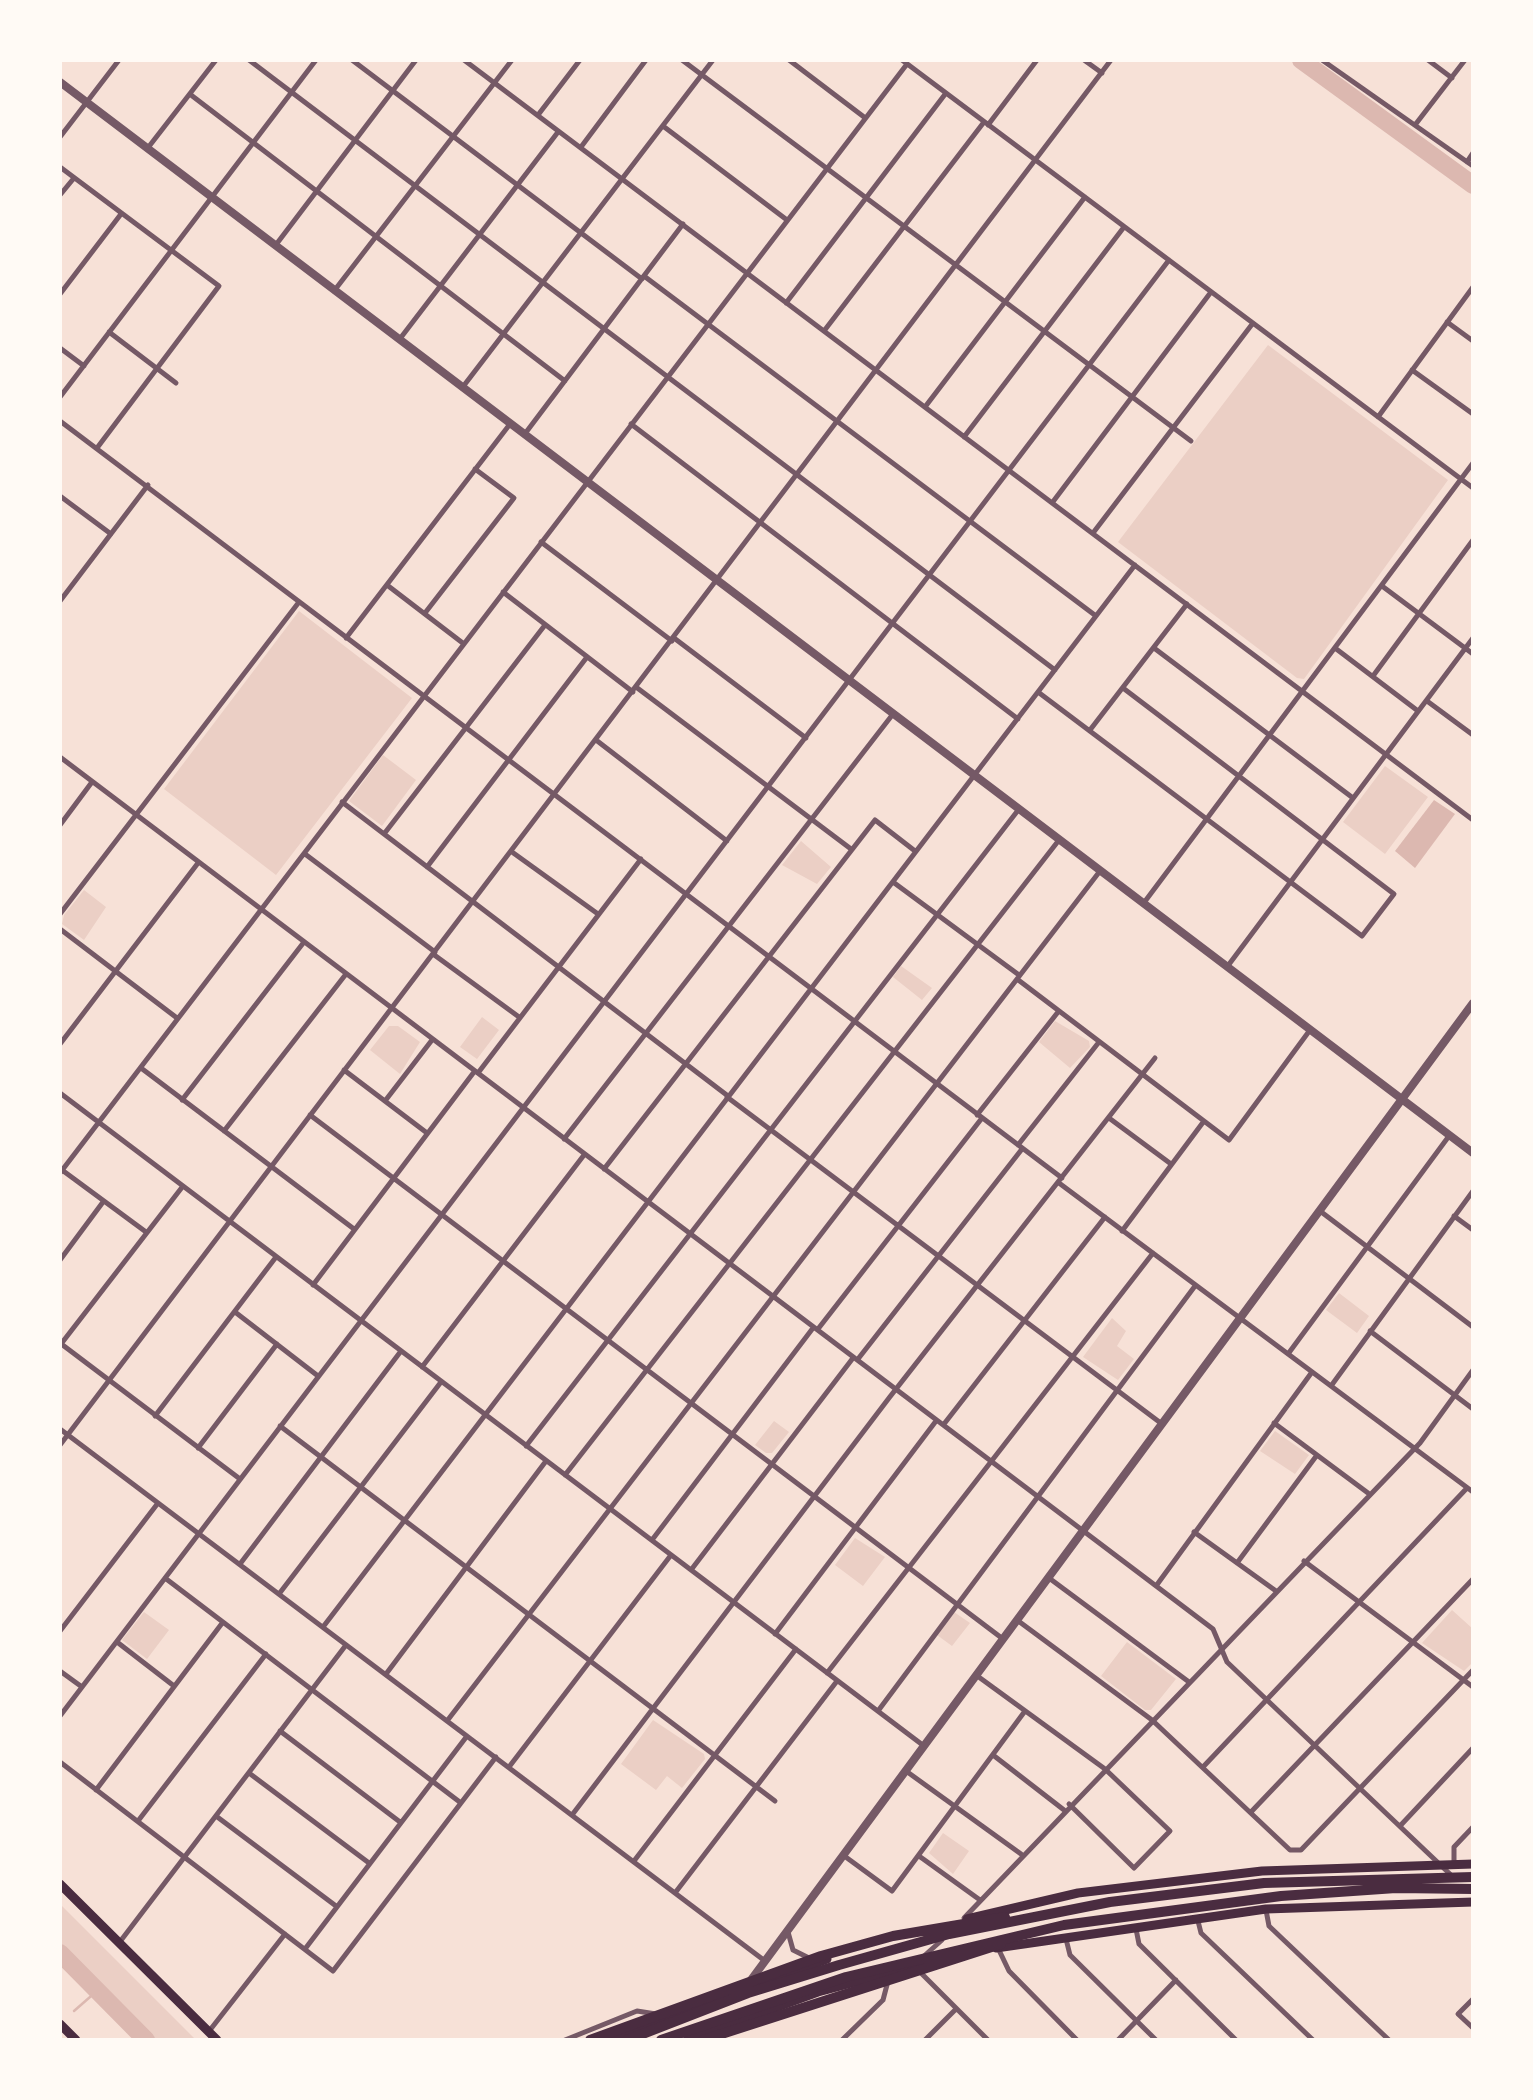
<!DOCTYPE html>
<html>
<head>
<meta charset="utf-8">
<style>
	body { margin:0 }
	#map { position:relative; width:1533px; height:2100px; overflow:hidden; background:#f7e1d7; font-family:"Public Sans",sans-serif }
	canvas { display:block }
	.frame { position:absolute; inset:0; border:62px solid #fffaf5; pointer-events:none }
</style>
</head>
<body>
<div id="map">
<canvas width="1533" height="2100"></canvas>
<div class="frame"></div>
</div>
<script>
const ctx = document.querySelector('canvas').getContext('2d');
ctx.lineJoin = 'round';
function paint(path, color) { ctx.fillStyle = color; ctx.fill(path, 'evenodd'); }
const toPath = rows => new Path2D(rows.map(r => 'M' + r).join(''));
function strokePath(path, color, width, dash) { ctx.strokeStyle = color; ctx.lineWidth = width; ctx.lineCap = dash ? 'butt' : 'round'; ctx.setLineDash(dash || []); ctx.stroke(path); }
const green = toPath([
	[1268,345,1448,480,1304,679,1297,678,1118,542],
	[299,611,412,698,276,875,164,789],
	[383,755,416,780,382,826,349,801],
	[1385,766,1428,797,1385,854,1343,822],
	[801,841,831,867,817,884,782,865],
	[84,890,106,907,84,940,62,924,64,915],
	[901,966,932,988,922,1000,893,977],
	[482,1017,499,1030,477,1059,460,1047],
	[1055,1021,1089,1041,1090,1047,1070,1068,1039,1042],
	[389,1026,398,1026,420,1042,400,1074,370,1050],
	[1339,1293,1369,1316,1357,1333,1326,1310],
	[1112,1318,1126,1331,1117,1346,1134,1359,1118,1380,1083,1357],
	[774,1421,789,1432,772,1453,766,1453,755,1445],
	[1275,1431,1309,1455,1295,1474,1260,1451],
	[855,1538,885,1557,863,1586,835,1565],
	[1452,1610,1473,1629,1473,1662,1464,1671,1422,1643],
	[144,1612,169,1630,147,1659,122,1640],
	[954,1612,970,1623,952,1646,937,1635],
	[1127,1642,1176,1679,1151,1710,1145,1710,1101,1676],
	[653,1720,704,1754,705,1759,682,1788,667,1776,656,1790,621,1764],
	[943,1833,969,1851,953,1874,929,1853],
	[60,1904,196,2040,153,2040,60,1947]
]);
const water = toPath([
	[1434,800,1455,814,1415,868,1395,851]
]);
const stream = toPath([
	[74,2011,98,1990]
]);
const river = toPath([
	[1301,60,1473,185],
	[60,1953,146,2040]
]);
const minor = toPath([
	[249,60,1055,670],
	[352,60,642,279],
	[464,60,1473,820],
	[682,60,1191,441],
	[789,60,864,117],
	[902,60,1473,488],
	[1084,60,1102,73],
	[1322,60,1473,166],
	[1428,60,1452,78],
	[191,95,565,381],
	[538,115,580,60],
	[988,125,1037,60],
	[1415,125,1465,60],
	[663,126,787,220],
	[60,137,119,60],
	[581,147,646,60],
	[147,149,216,60],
	[1467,162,1473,153],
	[60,167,219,286,97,448],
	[60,195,74,178],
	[275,246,416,60],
	[644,276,1096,616],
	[334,291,512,60],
	[60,294,121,214],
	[786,303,946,93],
	[1447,322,1473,341],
	[824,331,984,122],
	[109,332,176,383],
	[399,340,558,132],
	[60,348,84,366],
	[1412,370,1473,414],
	[462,388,713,60],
	[60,397,316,60],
	[925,407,1085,197],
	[1378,417,1473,287],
	[60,421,1062,1178],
	[631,424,1018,719],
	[524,435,683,224],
	[964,437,1124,227],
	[60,496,111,534],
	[1052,503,1211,292],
	[1093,533,1253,323],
	[541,542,672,641],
	[387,585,464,644],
	[1382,586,1473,654],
	[503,592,633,692],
	[60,601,148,485],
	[425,613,514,498,475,469],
	[346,638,510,424],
	[674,638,806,738],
	[1154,648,1353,798],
	[1335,648,1418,711],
	[1373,676,1473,540],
	[636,687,851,849],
	[1038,692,1362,936,1394,894,1123,688],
	[1427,701,1473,735],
	[1090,730,1187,604],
	[596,740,727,841],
	[60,757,1213,1629,1227,1662,1452,1876],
	[342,802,728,1096],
	[60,825,92,782],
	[384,834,545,625],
	[512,852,598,914],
	[305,854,435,952],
	[427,867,587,657],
	[893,882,1019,975],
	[1143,904,1473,463],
	[60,914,299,602],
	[60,929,177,1018],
	[433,954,519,1017],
	[1227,967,1473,638],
	[1017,979,1229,1140,1310,1030],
	[60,1044,198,863],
	[141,1068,354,1229],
	[344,1070,427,1133],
	[478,1073,641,859],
	[60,1093,924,1746],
	[727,1097,1162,1424],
	[182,1100,304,942],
	[385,1101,432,1040],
	[310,1115,1003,1639],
	[977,1115,1058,1012],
	[1109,1118,1171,1164],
	[224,1131,346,974],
	[564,1139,893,714],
	[1018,1145,1099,1042],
	[604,1169,875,820,915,851],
	[62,1170,146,1232],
	[60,1173,907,64],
	[1059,1183,1473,1492],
	[1320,1211,1473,1327],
	[1454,1216,1473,1230],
	[1122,1231,1204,1121],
	[60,1260,103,1202],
	[313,1285,474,1072],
	[235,1312,318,1376],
	[818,1329,982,1118],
	[1370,1331,1473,1409],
	[60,1343,240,1479],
	[61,1344,183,1186],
	[1288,1354,1449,1136],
	[858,1359,1022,1149],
	[422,1367,584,1155],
	[1331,1386,1473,1191],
	[155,1416,276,1257],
	[1274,1423,1368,1493],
	[944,1424,1105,1217],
	[280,1426,775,1801],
	[60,1429,765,1961],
	[60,1445,1111,60],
	[526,1446,1019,809],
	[198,1448,277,1344],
	[565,1475,1059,840],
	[1194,1532,1276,1591],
	[652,1540,813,1328],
	[1304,1561,1473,1687],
	[1237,1563,1317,1455],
	[240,1564,401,1351],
	[691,1570,853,1358],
	[165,1578,461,1803],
	[1049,1578,1189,1682],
	[1156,1586,1312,1372],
	[279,1594,441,1382],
	[1017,1620,1152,1720,1290,1850,1301,1850,1473,1670],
	[323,1627,1135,565],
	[60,1631,158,1503],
	[775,1634,936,1421],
	[117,1642,174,1686],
	[60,1671,82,1687],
	[827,1673,1153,1253],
	[386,1674,546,1461],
	[976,1675,1105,1769,1170,1831,1134,1868,1069,1804],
	[878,1711,1195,1286],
	[60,1716,1169,260],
	[447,1721,1100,871],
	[280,1731,400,1822],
	[993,1755,1064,1810],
	[60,1762,333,1971,496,1757],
	[509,1767,671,1555],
	[1203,1767,1467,1488],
	[906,1771,1021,1854],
	[249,1773,369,1863],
	[96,1790,223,1622],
	[1251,1812,1473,1579],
	[572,1815,889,1398,1155,1058],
	[216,1816,336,1906],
	[138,1821,266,1654],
	[1400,1826,1473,1748],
	[843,1855,892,1891,1025,1711],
	[919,1856,980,1900],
	[634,1861,796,1649],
	[1454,1863,1454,1847,1473,1827],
	[675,1893,837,1681],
	[1266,1910,1269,1926,1389,2040],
	[964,1918,1420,1443,1473,1370],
	[1198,1921,1201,1933,1313,2040],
	[1136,1929,1139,1944,1236,2040],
	[788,1932,793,1950,811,1959],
	[1066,1939,1070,1955,1156,2040],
	[119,1943,346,1645],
	[998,1948,1009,1971,1077,2040],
	[305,1949,467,1736],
	[924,1956,942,1940],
	[919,1971,988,2040],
	[1473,1999,1458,2014,1473,2028],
	[210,2030,285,1934],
	[565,2040,637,2011,656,2014],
	[842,2040,883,2000,888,1981],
	[925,2040,956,2009],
	[1118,2040,1176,1980]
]);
const tertiary = toPath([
	[60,82,1473,1153],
	[751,1980,1473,1003]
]);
const primary = toPath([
	[60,1884,217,2040],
	[60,2024,76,2040]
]);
const trunk = toPath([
	[967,1919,1078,1893,1262,1871,1473,1864],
	[996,1948,1266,1909,1473,1902],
	[748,1988,827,1959],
	[609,2040,728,1995],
	[687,2040,818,1992,922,1964]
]);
const motorway = toPath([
	[590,2040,821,1956,893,1936,1005,1917],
	[627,2040,748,1993,839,1965,949,1934,1110,1902,1264,1883,1473,1877],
	[661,2040,846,1977,1064,1925,1281,1896,1396,1888,1473,1889],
	[703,2040,1001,1944]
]);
paint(green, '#ebcfc5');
paint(water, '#dcb8b0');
strokePath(stream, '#dcb8b0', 2.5);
strokePath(river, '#dcb8b0', 18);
strokePath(minor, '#755966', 5);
strokePath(tertiary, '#755966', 8);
strokePath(primary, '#4a2c40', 9);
strokePath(trunk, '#4a2c40', 9);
strokePath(motorway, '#4a2c40', 10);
</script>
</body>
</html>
